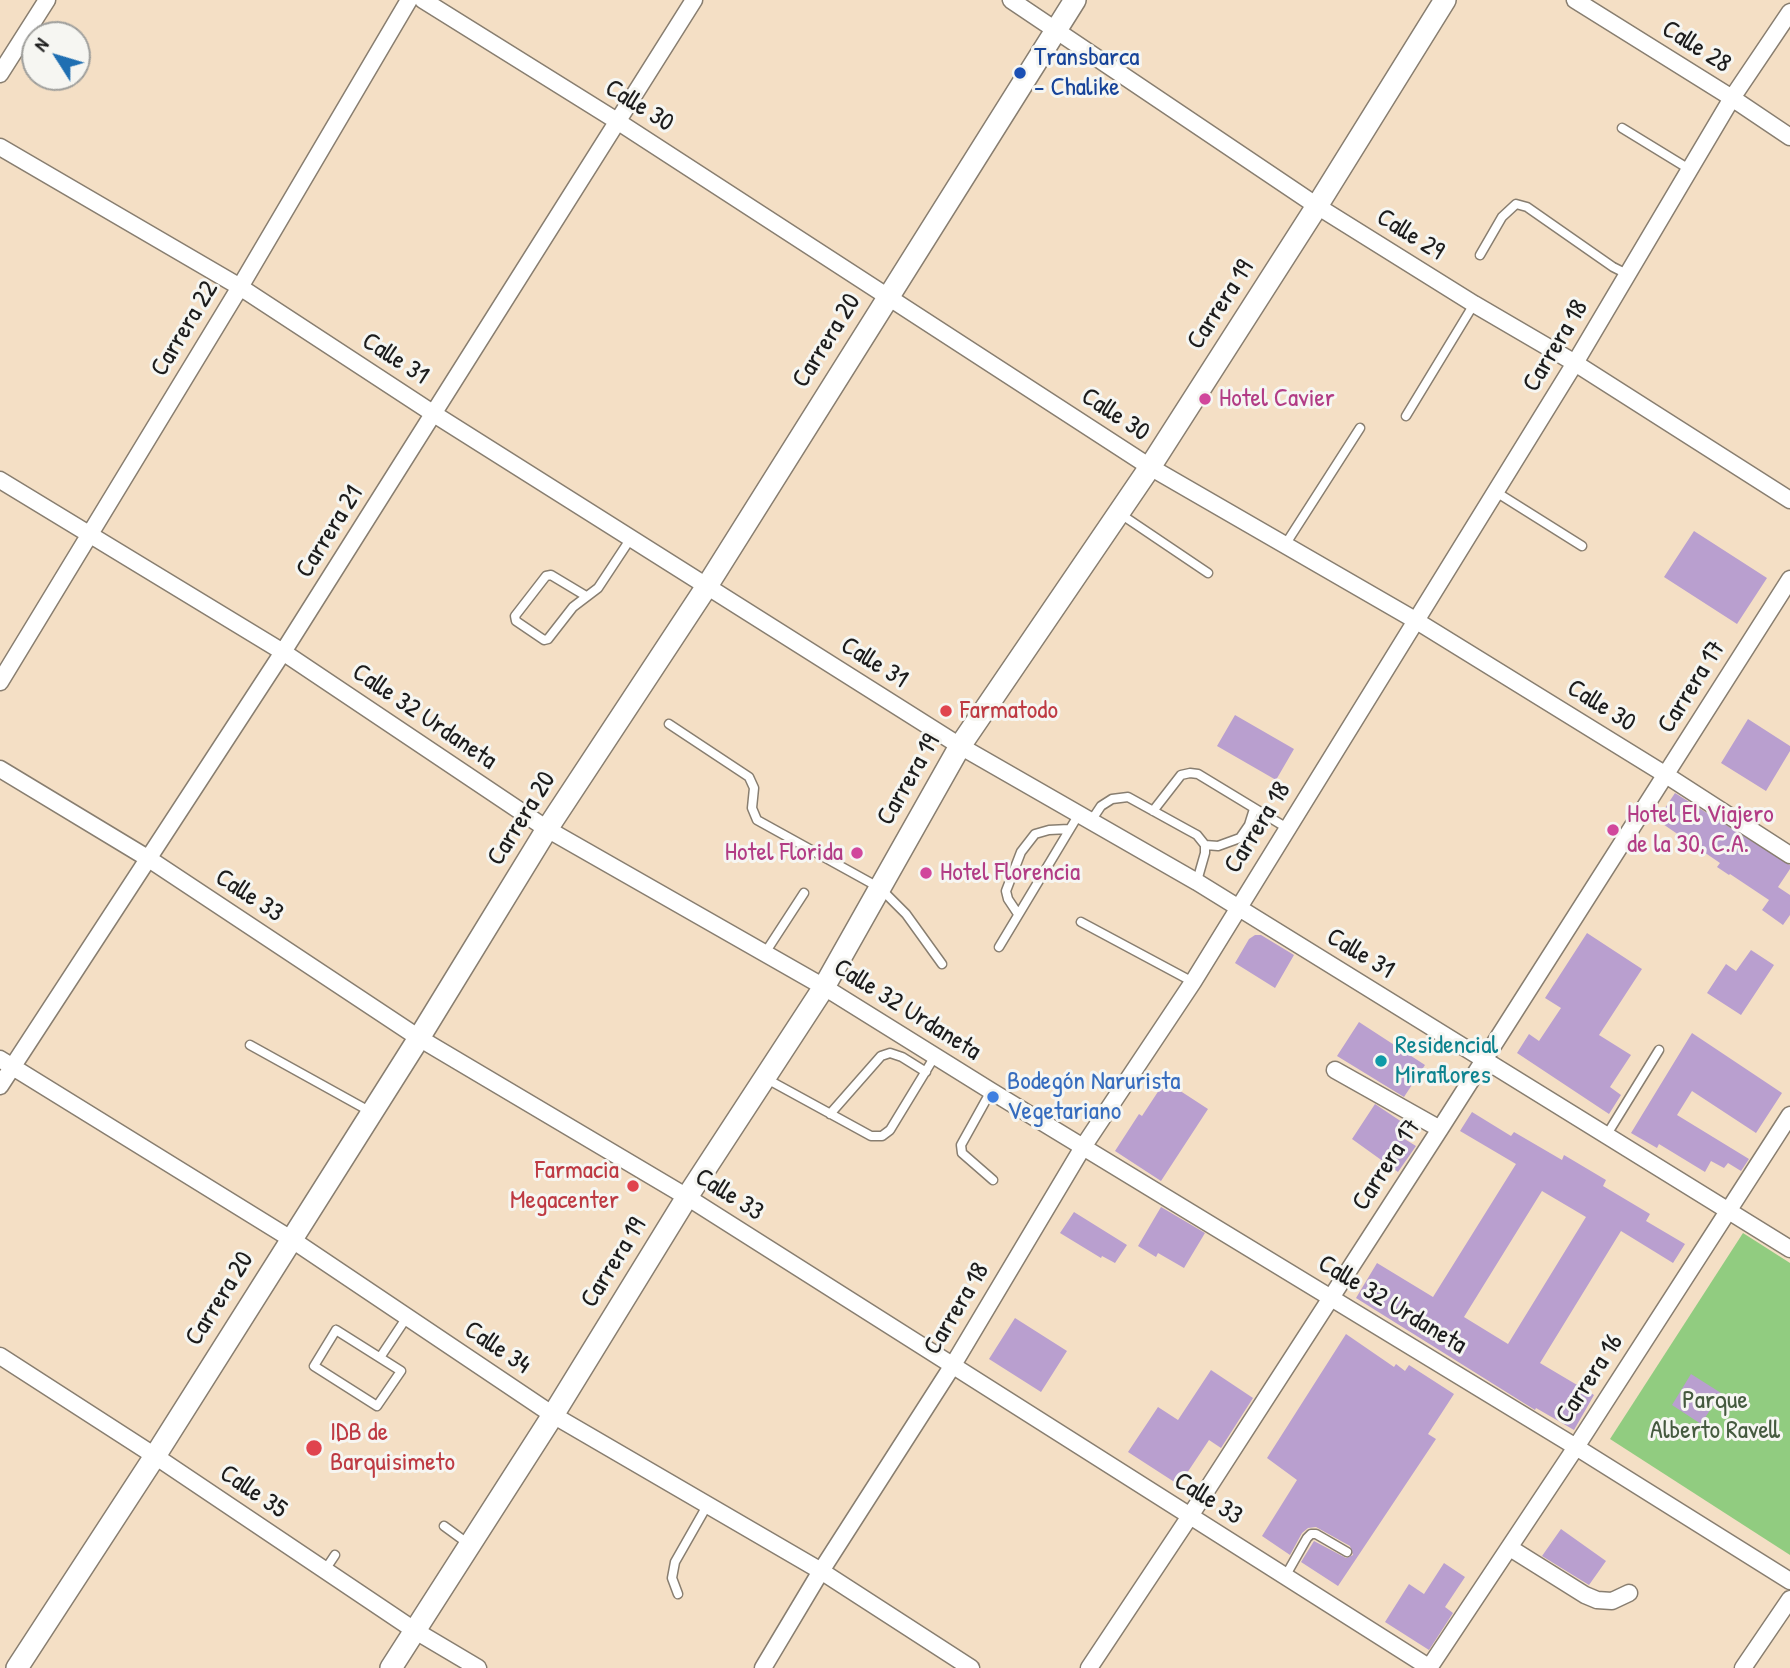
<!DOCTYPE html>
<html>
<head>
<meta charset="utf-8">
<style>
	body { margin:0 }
	#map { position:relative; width:1790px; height:1668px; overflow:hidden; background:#f4dfc5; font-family:"Patrick Hand",sans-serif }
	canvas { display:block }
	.north { position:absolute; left:21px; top:21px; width:70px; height:70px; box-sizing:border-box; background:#f6f6f2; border:2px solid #9f9f9c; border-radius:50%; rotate:307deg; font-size:19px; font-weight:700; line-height:28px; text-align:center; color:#1c1c1c }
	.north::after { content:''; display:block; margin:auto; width:24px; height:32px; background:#1f6fb2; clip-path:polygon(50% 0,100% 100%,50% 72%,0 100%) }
</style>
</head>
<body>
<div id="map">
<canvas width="1790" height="1668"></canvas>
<div class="north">N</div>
</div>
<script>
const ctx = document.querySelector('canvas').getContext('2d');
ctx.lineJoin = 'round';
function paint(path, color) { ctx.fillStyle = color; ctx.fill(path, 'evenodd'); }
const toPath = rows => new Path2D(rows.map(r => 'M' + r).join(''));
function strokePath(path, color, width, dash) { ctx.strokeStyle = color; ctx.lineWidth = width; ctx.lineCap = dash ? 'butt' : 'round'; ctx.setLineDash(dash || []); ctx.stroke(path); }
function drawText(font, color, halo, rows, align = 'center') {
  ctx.font = font + ' "Patrick Hand",sans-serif'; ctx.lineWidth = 6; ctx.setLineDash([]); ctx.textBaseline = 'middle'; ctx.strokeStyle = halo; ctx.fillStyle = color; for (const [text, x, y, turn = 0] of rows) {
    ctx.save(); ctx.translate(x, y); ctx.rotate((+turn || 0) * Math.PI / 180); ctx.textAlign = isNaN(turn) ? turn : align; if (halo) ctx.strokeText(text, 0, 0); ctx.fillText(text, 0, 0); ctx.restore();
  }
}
const green = toPath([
	[1743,1233,1790,1263,1790,1555,1610,1439]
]);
const building = toPath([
	[1694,531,1767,578,1737,624,1664,577],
	[1235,715,1294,749,1276,780,1217,746],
	[1748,719,1790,746,1790,751,1766,791,1721,763],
	[1675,793,1790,865,1790,869,1778,887,1790,895,1790,915,1783,925,1762,910,1769,900,1730,874,1729,875,1717,867,1720,863,1657,820],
	[1587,933,1642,969,1599,1035,1631,1055,1610,1087,1621,1095,1609,1114,1517,1053,1529,1034,1539,1041,1561,1008,1545,998],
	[1255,935,1261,935,1294,955,1275,988,1235,963,1249,939],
	[1751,950,1774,965,1741,1015,1707,993,1726,964,1736,971],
	[1359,1022,1425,1065,1404,1097,1337,1056],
	[1692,1033,1782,1093,1756,1133,1692,1091,1677,1115,1749,1159,1741,1171,1728,1163,1724,1168,1711,1161,1705,1172,1659,1144,1657,1148,1631,1133],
	[1165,1081,1208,1109,1161,1181,1115,1151,1139,1114,1142,1116],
	[1375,1104,1405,1124,1398,1135,1416,1146,1398,1172,1352,1139],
	[1472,1112,1511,1136,1514,1132,1562,1160,1564,1155,1606,1180,1603,1186,1650,1214,1646,1221,1685,1244,1673,1263,1621,1231,1540,1363,1594,1395,1574,1430,1536,1408,1535,1410,1356,1298,1377,1263,1433,1297,1516,1164,1460,1131],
	[1542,1191,1586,1217,1508,1344,1464,1317],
	[1161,1207,1205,1233,1184,1268,1158,1253,1156,1257,1138,1246],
	[1074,1212,1127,1245,1115,1263,1102,1256,1101,1258,1060,1233],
	[1015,1318,1067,1351,1041,1392,989,1359],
	[1346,1334,1394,1367,1396,1364,1405,1371,1409,1365,1454,1394,1428,1434,1436,1439,1338,1586,1301,1562,1314,1541,1346,1558,1353,1555,1350,1546,1316,1527,1308,1528,1302,1533,1290,1555,1262,1536,1297,1480,1267,1458],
	[1211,1370,1253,1398,1221,1448,1209,1440,1179,1485,1128,1452,1158,1407,1178,1420],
	[1691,1374,1721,1393,1701,1424,1672,1405],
	[1561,1529,1606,1561,1589,1585,1542,1556],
	[1444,1563,1465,1577,1445,1607,1453,1613,1429,1650,1385,1622,1409,1584,1424,1594]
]);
const service = toPath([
	[1622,128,1689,169],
	[1480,255,1502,217,1516,204,1527,207,1613,267,1627,274],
	[1406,416,1474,304],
	[1496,492,1582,546],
	[1119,513,1208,573],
	[1285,545,1360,428],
	[586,596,551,575,546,576,515,616,516,621,544,640,548,639,573,607,598,588,631,538],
	[669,724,749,777,754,788,752,808,757,820,880,888,906,914,942,964],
	[1153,811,1181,775,1190,773,1198,774,1287,828],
	[1091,821,1101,806,1112,799,1128,797,1186,829,1197,835,1205,845,1205,853,1197,881],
	[1205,845,1218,846,1240,838,1249,825,1254,809],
	[1018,914,1008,899,1006,891,1021,852,1035,834,1049,830,1069,829],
	[1081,922,1193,982],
	[999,947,1079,814],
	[765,953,804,893],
	[250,1045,371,1112],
	[765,1078,871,1136,882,1136,890,1130,935,1056],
	[991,1091,961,1145,962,1153,993,1180],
	[830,1114,881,1056,890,1053,902,1057,926,1072],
	[1606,1136,1659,1050],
	[336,1330,401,1371,377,1406,314,1366,336,1330],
	[381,1356,407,1317],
	[444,1526,470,1545],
	[325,1570,335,1555],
	[1286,1575,1307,1538,1311,1534,1316,1534,1347,1552],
	[678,1594,672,1578,675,1562,708,1504]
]);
const minor = toPath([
	[423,0,617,121,1150,467,1415,620,1666,775,1790,855],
	[1011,0,1317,206,1474,304,1575,363,1790,500],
	[1575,0,1732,98,1790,137],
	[0,74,47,0],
	[0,147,240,287,434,414,960,746,1197,882,1790,1249],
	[0,480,283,652,547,829,824,987,991,1091,1576,1447,1790,1581],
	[0,682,240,287,409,0],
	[0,769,149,859,419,1038,687,1197,1430,1668],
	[0,1059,291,1239,553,1415,821,1571,971,1668],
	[1335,1070,1440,1129],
	[0,1086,283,652,694,0],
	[0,1356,155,1456,414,1630,478,1668],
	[1510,1548,1585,1595,1597,1600,1612,1601,1629,1593],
	[763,1668,821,1571,953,1365,1083,1147,1193,982,1575,363,1732,98,1790,12],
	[1089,1668,1190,1516,1440,1129,1790,579],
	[1429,1668,1576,1447,1790,1115],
	[1743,1668,1790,1599]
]);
const tertiary = toPath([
	[17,1668,155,1456,419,1038,547,829,707,586,1075,0],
	[391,1668,553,1415,687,1197,824,987,960,746,1150,467,1317,206,1445,0]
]);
const markers = [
	[1020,73,7,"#1a4fb4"],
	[1205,399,7,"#d1479c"],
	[946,711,7,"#e0444e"],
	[1613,830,7,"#d1479c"],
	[857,853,7,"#d1479c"],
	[926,873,7,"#d1479c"],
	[1381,1061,7,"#0f9aa8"],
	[993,1097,7,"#3f7fe0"],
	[633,1186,7,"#e0444e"],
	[314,1448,9,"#e0444e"]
];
const streetNames = [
	["Calle 28",1696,47,32],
	["Calle 30",639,106,32],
	["Calle 29",1410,235,32],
	["Carrera 19",1221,305,-57],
	["Carrera 22",185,329,-59],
	["Carrera 20",827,341,-58],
	["Carrera 18",1556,346,-59],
	["Calle 31",395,359,33],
	["Calle 30",1115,415,33],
	["Carrera 21",330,532,-58],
	["Calle 31",874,663,32],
	["Carrera 17",1692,687,-58],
	["Calle 30",1601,706,32],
	["Calle 32 Urdaneta",424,717,34],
	["Carrera 19",909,780,-60],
	["Carrera 20",522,819,-58],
	["Carrera 18",1258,828,-58],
	["Calle 33",249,896,33],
	["Calle 31",1360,954,31],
	["Calle 32 Urdaneta",907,1010,32],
	["Carrera 17",1387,1165,-57],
	["Calle 33",729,1195,32],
	["Carrera 19",614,1263,-58],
	["Carrera 20",220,1299,-58],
	["Calle 32 Urdaneta",1392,1305,31],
	["Carrera 18",957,1309,-59],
	["Calle 34",497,1348,34],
	["Carrera 16",1590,1379,-57],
	["Calle 35",253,1492,34],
	["Calle 33",1208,1499,32]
];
const transitNames = [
	["Transbarca",1034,58],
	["- Chalike",1034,88]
];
const hotelNames = [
	["Hotel Cavier",1219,399],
	["Hotel El Viajero",1627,815],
	["de la 30, C.A.",1627,845],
	["Hotel Florida",843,853,"right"],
	["Hotel Florencia",940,873]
];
const healthNames = [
	["Farmatodo",960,711],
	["Farmacia",619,1171,"right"],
	["Megacenter",619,1201,"right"],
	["IDB de",330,1433],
	["Barquisimeto",330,1463]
];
const cultureNames = [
	["Residencial",1395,1046],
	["Miraflores",1395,1076]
];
const shopNames = [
	["Bodegón Narurista",1007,1082],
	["Vegetariano",1007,1112]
];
const parkNames = [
	["Parque",1715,1401],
	["Alberto Ravell",1715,1431]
];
paint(green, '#91cc80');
paint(building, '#b99fcf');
strokePath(service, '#887e70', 11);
strokePath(minor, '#887e70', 19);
strokePath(tertiary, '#887e70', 24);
strokePath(service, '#fff', 8);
strokePath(minor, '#fff', 16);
strokePath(tertiary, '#fff', 21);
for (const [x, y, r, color] of markers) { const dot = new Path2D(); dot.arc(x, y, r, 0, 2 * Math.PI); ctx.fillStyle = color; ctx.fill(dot); strokePath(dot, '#f6f6f2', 2.5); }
drawText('26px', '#1c1c1c', '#f6f6f2', streetNames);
drawText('26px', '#164399', '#f6f6f2', transitNames, 'left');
drawText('26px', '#b23c85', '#f6f6f2', hotelNames, 'left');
drawText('26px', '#be3a42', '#f6f6f2', healthNames, 'left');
drawText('26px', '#0d838f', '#f6f6f2', cultureNames, 'left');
drawText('26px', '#366cbe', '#f6f6f2', shopNames, 'left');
drawText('26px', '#455a3f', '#f6f6f2', parkNames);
</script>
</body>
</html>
